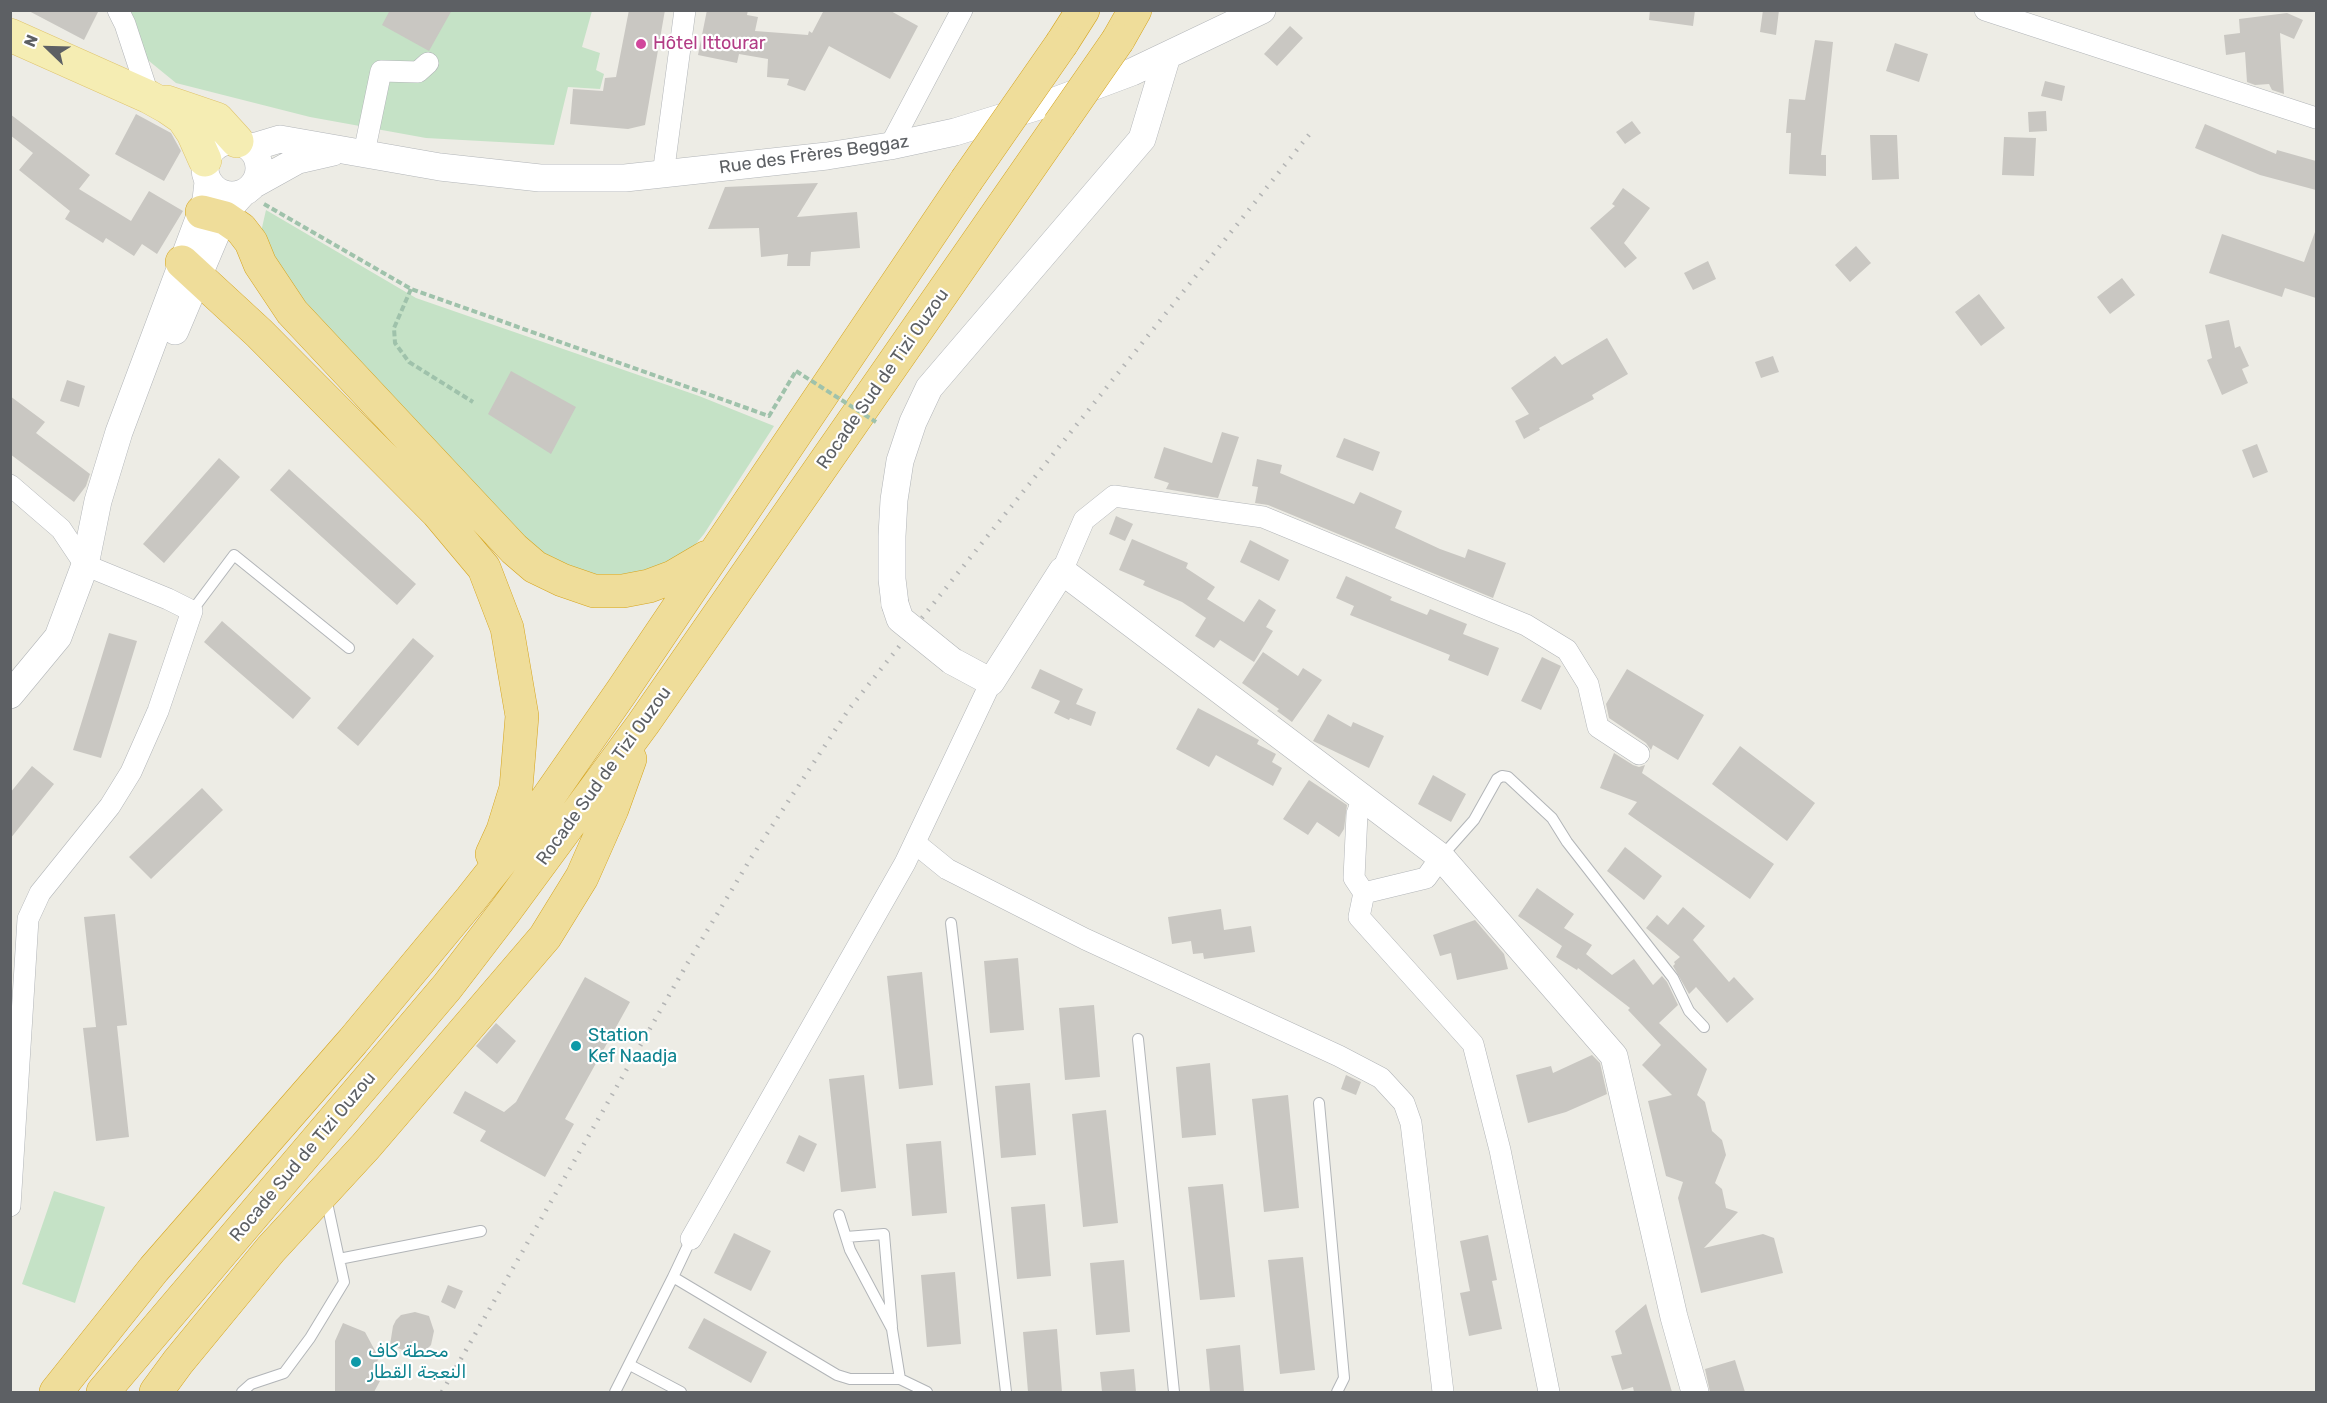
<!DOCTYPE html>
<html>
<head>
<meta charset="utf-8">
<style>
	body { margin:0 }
	#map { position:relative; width:2327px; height:1403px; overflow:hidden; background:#edece5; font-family:Rubik,sans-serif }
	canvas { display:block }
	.frame { position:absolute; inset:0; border:12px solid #5d6064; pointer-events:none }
	.north { position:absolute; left:18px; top:18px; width:60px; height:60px; -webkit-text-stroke:4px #fff; paint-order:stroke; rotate:293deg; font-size:16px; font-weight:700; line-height:24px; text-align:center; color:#5d6064 }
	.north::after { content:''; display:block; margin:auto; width:21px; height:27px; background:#5d6064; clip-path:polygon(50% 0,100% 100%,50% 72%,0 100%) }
</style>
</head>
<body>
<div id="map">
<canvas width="2327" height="1403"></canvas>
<div class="frame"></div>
<div class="north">N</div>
</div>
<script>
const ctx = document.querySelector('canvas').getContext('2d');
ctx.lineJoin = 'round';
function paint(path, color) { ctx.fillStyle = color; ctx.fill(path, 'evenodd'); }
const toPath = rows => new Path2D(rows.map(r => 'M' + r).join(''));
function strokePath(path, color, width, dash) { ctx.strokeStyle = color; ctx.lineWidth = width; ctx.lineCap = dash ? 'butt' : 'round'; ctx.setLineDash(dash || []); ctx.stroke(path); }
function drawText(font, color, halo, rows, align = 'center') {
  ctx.font = font + ' Rubik,"Noto Sans Arabic",sans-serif'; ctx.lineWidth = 4.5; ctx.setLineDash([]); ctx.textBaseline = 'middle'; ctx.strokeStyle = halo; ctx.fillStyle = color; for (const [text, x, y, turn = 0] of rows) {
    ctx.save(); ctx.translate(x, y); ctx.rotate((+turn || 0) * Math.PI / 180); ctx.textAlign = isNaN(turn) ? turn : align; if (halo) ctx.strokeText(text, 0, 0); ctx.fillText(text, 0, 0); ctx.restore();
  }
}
const green = toPath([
	[122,11,592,11,582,47,600,53,596,70,604,74,600,89,568,87,554,145,426,138,310,117,176,83,138,52],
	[266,210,416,298,699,396,774,426,704,534,685,557,649,574,605,579,545,562,282,282,261,232],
	[54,1191,105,1207,75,1303,22,1284]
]);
const building = toPath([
	[27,10,99,10,84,40],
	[390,10,452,10,429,51,382,25],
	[629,10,665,10,645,125,628,129,570,124,573,89,603,91,605,78,616,77],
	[707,10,748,10,747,15,758,17,755,31,808,35,809,31,812,33,824,10,889,10,918,26,890,79,829,46,805,91,787,85,789,79,767,77,768,59,739,54,737,63,698,55],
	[1650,10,1695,10,1693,26,1649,20],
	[1763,10,1779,10,1776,35,1760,32],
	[2287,13,2303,20,2294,39,2280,33,2284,94,2272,90,2269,84,2255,85,2247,82,2245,52,2226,55,2224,35,2240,33,2239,19],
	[1290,26,1303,38,1277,66,1264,54],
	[1815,40,1833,42,1821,155,1826,155,1826,176,1789,174,1791,133,1786,133,1789,99,1805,100],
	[1895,43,1928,54,1919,82,1886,71],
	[2045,81,2065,86,2062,101,2041,96],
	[2046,111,2047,131,2029,132,2028,112],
	[10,114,90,175,79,189,131,221,149,191,183,211,157,254,142,244,134,256,106,238,103,243,65,219,70,211,19,170,33,153,10,135],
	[136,114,171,133,181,151,164,181,115,154],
	[1632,121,1641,133,1625,144,1616,132],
	[2205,124,2276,154,2277,150,2316,161,2316,190,2260,175,2195,148],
	[1870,135,1897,135,1899,179,1872,180],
	[2004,137,2036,138,2034,176,2002,175],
	[818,183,797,217,857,212,860,248,811,252,810,266,787,266,788,254,761,257,759,228,708,229,725,187],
	[1623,188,1650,208,1624,243,1637,258,1625,268,1590,228,1615,206,1612,204],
	[2315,232,2316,298,2285,288,2282,297,2209,273,2222,234,2304,262],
	[1856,246,1871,263,1850,282,1835,265],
	[1708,261,1716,279,1693,290,1684,273],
	[2122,278,2135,295,2110,314,2097,297],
	[1979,294,2005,328,1981,346,1955,312],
	[2229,320,2235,348,2240,346,2249,366,2242,369,2248,383,2222,395,2207,360,2212,358,2205,325],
	[1607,338,1628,374,1592,395,1594,399,1539,428,1540,430,1524,439,1515,421,1529,414,1511,388,1555,356,1562,365],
	[1773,356,1779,372,1761,378,1755,362],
	[511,371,576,407,551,454,488,414],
	[67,380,85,386,79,407,60,401],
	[10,396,45,422,36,433,90,474,86,486,74,502,10,454],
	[1222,432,1239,437,1218,498,1166,489,1169,483,1154,478,1164,447,1212,463],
	[1344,438,1380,452,1373,471,1336,457],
	[2257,444,2268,472,2253,478,2242,450],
	[219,458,240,477,164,563,143,544],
	[1257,459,1282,465,1280,473,1354,504,1360,492,1402,511,1395,528,1440,549,1465,558,1468,549,1506,563,1493,598,1268,505,1255,503,1258,487,1252,486],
	[289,469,416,584,397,605,270,490],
	[1116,516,1133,524,1125,541,1109,534],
	[1132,539,1188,563,1186,568,1215,587,1207,599,1244,622,1259,599,1276,610,1266,627,1273,631,1254,662,1220,640,1214,648,1195,636,1206,618,1182,602,1143,585,1145,581,1119,570],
	[1250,540,1289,560,1279,581,1240,562],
	[1346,576,1392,597,1390,600,1427,615,1430,609,1467,624,1463,634,1499,648,1488,676,1448,660,1450,655,1350,615,1354,606,1336,598],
	[222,621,311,698,293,719,204,642],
	[109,633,137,641,101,758,73,750],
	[413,638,434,656,358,746,337,728],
	[1263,652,1298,676,1303,668,1322,680,1292,722,1277,711,1279,709,1242,683],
	[1542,657,1561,666,1541,710,1521,701],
	[1040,669,1083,689,1076,704,1096,712,1091,726,1070,718,1069,720,1054,713,1060,701,1031,688],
	[1627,669,1704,715,1678,760,1653,745,1651,750,1646,743,1609,718,1606,704],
	[1198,708,1259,740,1257,744,1276,754,1272,762,1282,768,1273,786,1216,755,1209,767,1176,749],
	[1328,714,1351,727,1353,722,1384,736,1369,768,1313,741],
	[1740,746,1815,803,1787,841,1712,784],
	[1614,753,1633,765,1639,767,1645,765,1642,773,1774,864,1750,899,1628,814,1637,802,1600,788],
	[32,766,54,784,10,839,10,793],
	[1433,775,1466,794,1451,822,1418,804],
	[1309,780,1347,805,1344,829,1339,837,1317,822,1308,835,1283,819],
	[202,788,223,810,151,879,129,857],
	[1625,847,1662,876,1644,900,1607,871],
	[1537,888,1574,914,1564,928,1592,945,1586,954,1612,975,1634,959,1653,985,1662,976,1667,982,1678,1005,1659,1023,1707,1069,1697,1095,1705,1102,1712,1131,1722,1140,1726,1155,1715,1183,1722,1189,1726,1208,1738,1212,1704,1248,1763,1234,1774,1238,1783,1273,1701,1293,1678,1198,1683,1182,1666,1176,1648,1101,1672,1095,1642,1065,1661,1045,1628,1010,1630,1008,1578,968,1577,970,1556,957,1562,946,1518,916],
	[1683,907,1705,926,1693,940,1729,982,1734,977,1754,999,1727,1023,1696,987,1689,994,1673,966,1675,964,1674,962,1680,957,1646,928,1657,915,1668,925],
	[1221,909,1224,930,1251,926,1255,952,1204,959,1203,953,1193,954,1191,941,1172,944,1168,917],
	[115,914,127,1025,117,1026,129,1137,96,1141,83,1028,96,1027,84,917],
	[1475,920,1504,954,1508,969,1457,980,1451,953,1440,956,1433,935],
	[1018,958,1024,1030,990,1033,984,961],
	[922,972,933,1085,899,1089,887,976],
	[585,977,630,1002,565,1119,574,1124,545,1177,480,1141,486,1131,453,1113,465,1091,504,1112,516,1102],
	[1094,1005,1100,1077,1065,1080,1059,1008],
	[496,1023,516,1041,497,1064,476,1046],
	[1592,1055,1600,1063,1607,1094,1566,1112,1528,1123,1516,1075,1551,1066,1553,1073],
	[1210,1063,1216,1135,1182,1138,1176,1067],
	[864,1075,876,1188,841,1192,829,1079],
	[1346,1075,1361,1082,1356,1095,1341,1089],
	[1030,1083,1036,1155,1001,1158,995,1086],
	[1288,1095,1299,1208,1264,1212,1252,1099],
	[1106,1110,1118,1223,1083,1227,1072,1114],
	[799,1135,817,1144,804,1172,786,1163],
	[941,1141,947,1213,912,1216,906,1144],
	[1223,1184,1235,1297,1200,1300,1188,1187],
	[1045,1204,1051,1276,1017,1279,1011,1207],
	[734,1233,771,1251,751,1291,714,1273],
	[1488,1235,1497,1280,1492,1281,1502,1329,1469,1336,1460,1293,1470,1291,1460,1241],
	[1303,1257,1315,1370,1280,1374,1268,1260],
	[1124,1260,1130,1332,1096,1335,1090,1263],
	[955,1272,961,1344,927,1347,921,1275],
	[448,1285,463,1291,455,1309,441,1302],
	[1646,1304,1672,1392,1634,1392,1633,1387,1622,1390,1611,1356,1622,1354,1615,1331],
	[415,1312,429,1316,434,1331,431,1345,426,1350,413,1354,390,1345,393,1326,396,1320,401,1315],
	[704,1318,767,1352,751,1383,688,1348],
	[343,1323,365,1332,379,1358,370,1375,380,1381,374,1392,335,1392,335,1341],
	[1057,1329,1062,1392,1028,1392,1023,1332],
	[1240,1345,1244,1392,1210,1392,1206,1349],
	[1735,1360,1745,1392,1710,1392,1705,1369],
	[1134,1369,1136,1392,1102,1392,1100,1372]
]);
const path = toPath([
	[264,204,411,289,769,416,796,371],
	[411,289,394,328,395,343,409,362,473,402]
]);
const service = toPath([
	[192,611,234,555,349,648],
	[1442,856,1474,820,1497,779,1502,776,1508,777,1552,818,1567,842,1673,978,1689,1011,1704,1027],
	[951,923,1006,1392],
	[1138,1039,1174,1392],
	[1319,1103,1344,1378,1337,1392],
	[839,1215,850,1250,892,1329,900,1379],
	[846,1237,884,1234,892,1327],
	[339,1259,481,1231],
	[673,1277,691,1239],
	[630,1365,681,1392],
	[242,1392,251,1384,284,1373,310,1338,344,1282,326,1198],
	[615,1392,673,1277,837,1375,850,1379,900,1379,927,1392]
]);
const minor = toPath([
	[118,10,125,24,149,97],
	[1985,10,2316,118],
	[890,146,962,10],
	[364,153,381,71,418,72,428,63],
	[663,175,685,10],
	[10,485,61,529,85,565,168,599,192,611,158,711,131,772,110,806,40,893,28,919,10,1206],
	[1062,571,1084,520,1114,496,1263,517,1526,625,1567,650,1588,684,1598,727,1639,754],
	[1363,798,1357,814,1354,878,1364,893],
	[915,843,947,869,1085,939,1339,1056,1381,1078,1404,1103,1411,1123,1443,1392],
	[1441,857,1426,878,1364,893,1359,917,1473,1044,1500,1150,1549,1392],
	[691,1239,905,863,991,682]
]);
const tertiary = toPath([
	'205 168a27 27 0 1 1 54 0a27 27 0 1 1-54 0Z',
	[250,148,280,139,440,167,540,178,625,178,827,156,890,146,955,132,1052,102,1132,72,1262,10],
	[253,185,298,160,333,152],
	[175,331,216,234,233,204,242,194],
	[895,604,892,579,892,536,894,500,900,461,913,422,929,388,1142,139,1167,56],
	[952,661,991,682,1062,571,1441,857,1614,1056,1674,1317,1695,1392],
	[10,695,58,637,85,565,98,501,119,432,206,200,208,182]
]);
const primary = toPath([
	[10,35,149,97,167,107,183,118,193,133,205,160],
	[167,102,217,119,237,141]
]);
const motorway = toPath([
	[1118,40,1135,10],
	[1062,43,1083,10],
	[202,212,225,218,241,229,251,242,260,264,292,312,514,549,535,567,562,580,594,591,623,591,649,586,673,577,707,557],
	[182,262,259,333,437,512,484,568,507,628,522,716,516,788,503,830,492,854],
	[56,1392,154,1269,353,1041,471,899,524,832,622,691,966,181],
	[103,1392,447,987,506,910,643,724,1059,125],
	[156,1392,178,1362,271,1249,366,1146,545,937,582,877,612,809,630,759]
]);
const rail = toPath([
	[442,1392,687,964,751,858,849,709,1312,131]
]);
const pathBridge = toPath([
	[796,371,876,422]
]);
const tertiaryBridge = toPath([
	[895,604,900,619,952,661]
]);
const motorwayBridge = toPath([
	[1059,125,1118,40],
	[966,181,1062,43]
]);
const markers = [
	[641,44,6,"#d1479c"],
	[576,1046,6,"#0f9aa8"],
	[356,1362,6,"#0f9aa8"]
];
const hotelNames = [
	["Hôtel Ittourar",653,44]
];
const streetNames = [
	["Rue des Frères Beggaz",814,155,-8],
	["Rocade Sud de Tizi Ouzou",883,379,-55],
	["Rocade Sud de Tizi Ouzou",604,776,-54],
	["Rocade Sud de Tizi Ouzou",303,1157,-50]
];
const cultureNames = [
	["Station",588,1036],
	["Kef Naadja",588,1057],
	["محطة كاف",368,1352],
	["النعجة القطار",368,1373]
];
paint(green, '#c5e2c6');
paint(building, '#c9c7c2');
strokePath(service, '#b2b5b8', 12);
strokePath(minor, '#b2b5b8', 22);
strokePath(tertiary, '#b2b5b8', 28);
strokePath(primary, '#dfc46d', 34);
strokePath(motorway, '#d5a41d', 34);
strokePath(path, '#9fc2ab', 4, [6, 3]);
strokePath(service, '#fff', 10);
strokePath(minor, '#fff', 21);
strokePath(tertiary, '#fff', 27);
strokePath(primary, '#f5edb3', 33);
strokePath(motorway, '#efdd9a', 33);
strokePath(rail, '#b3b4b4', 4.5, [1.5, 8]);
strokePath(tertiaryBridge, '#b2b5b8', 28, []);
strokePath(motorwayBridge, '#d5a41d', 34, []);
strokePath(pathBridge, '#9fc2ab', 4, [6, 3]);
strokePath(tertiaryBridge, '#fff', 27);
strokePath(motorwayBridge, '#efdd9a', 33);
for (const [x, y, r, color] of markers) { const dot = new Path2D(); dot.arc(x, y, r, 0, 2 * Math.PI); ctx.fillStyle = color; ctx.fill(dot); strokePath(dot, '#fff', 2); }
drawText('18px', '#b23c85', '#fff', hotelNames, 'left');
drawText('18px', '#5d6064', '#fff', streetNames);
drawText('18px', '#0d838f', '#fff', cultureNames, 'left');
</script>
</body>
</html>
